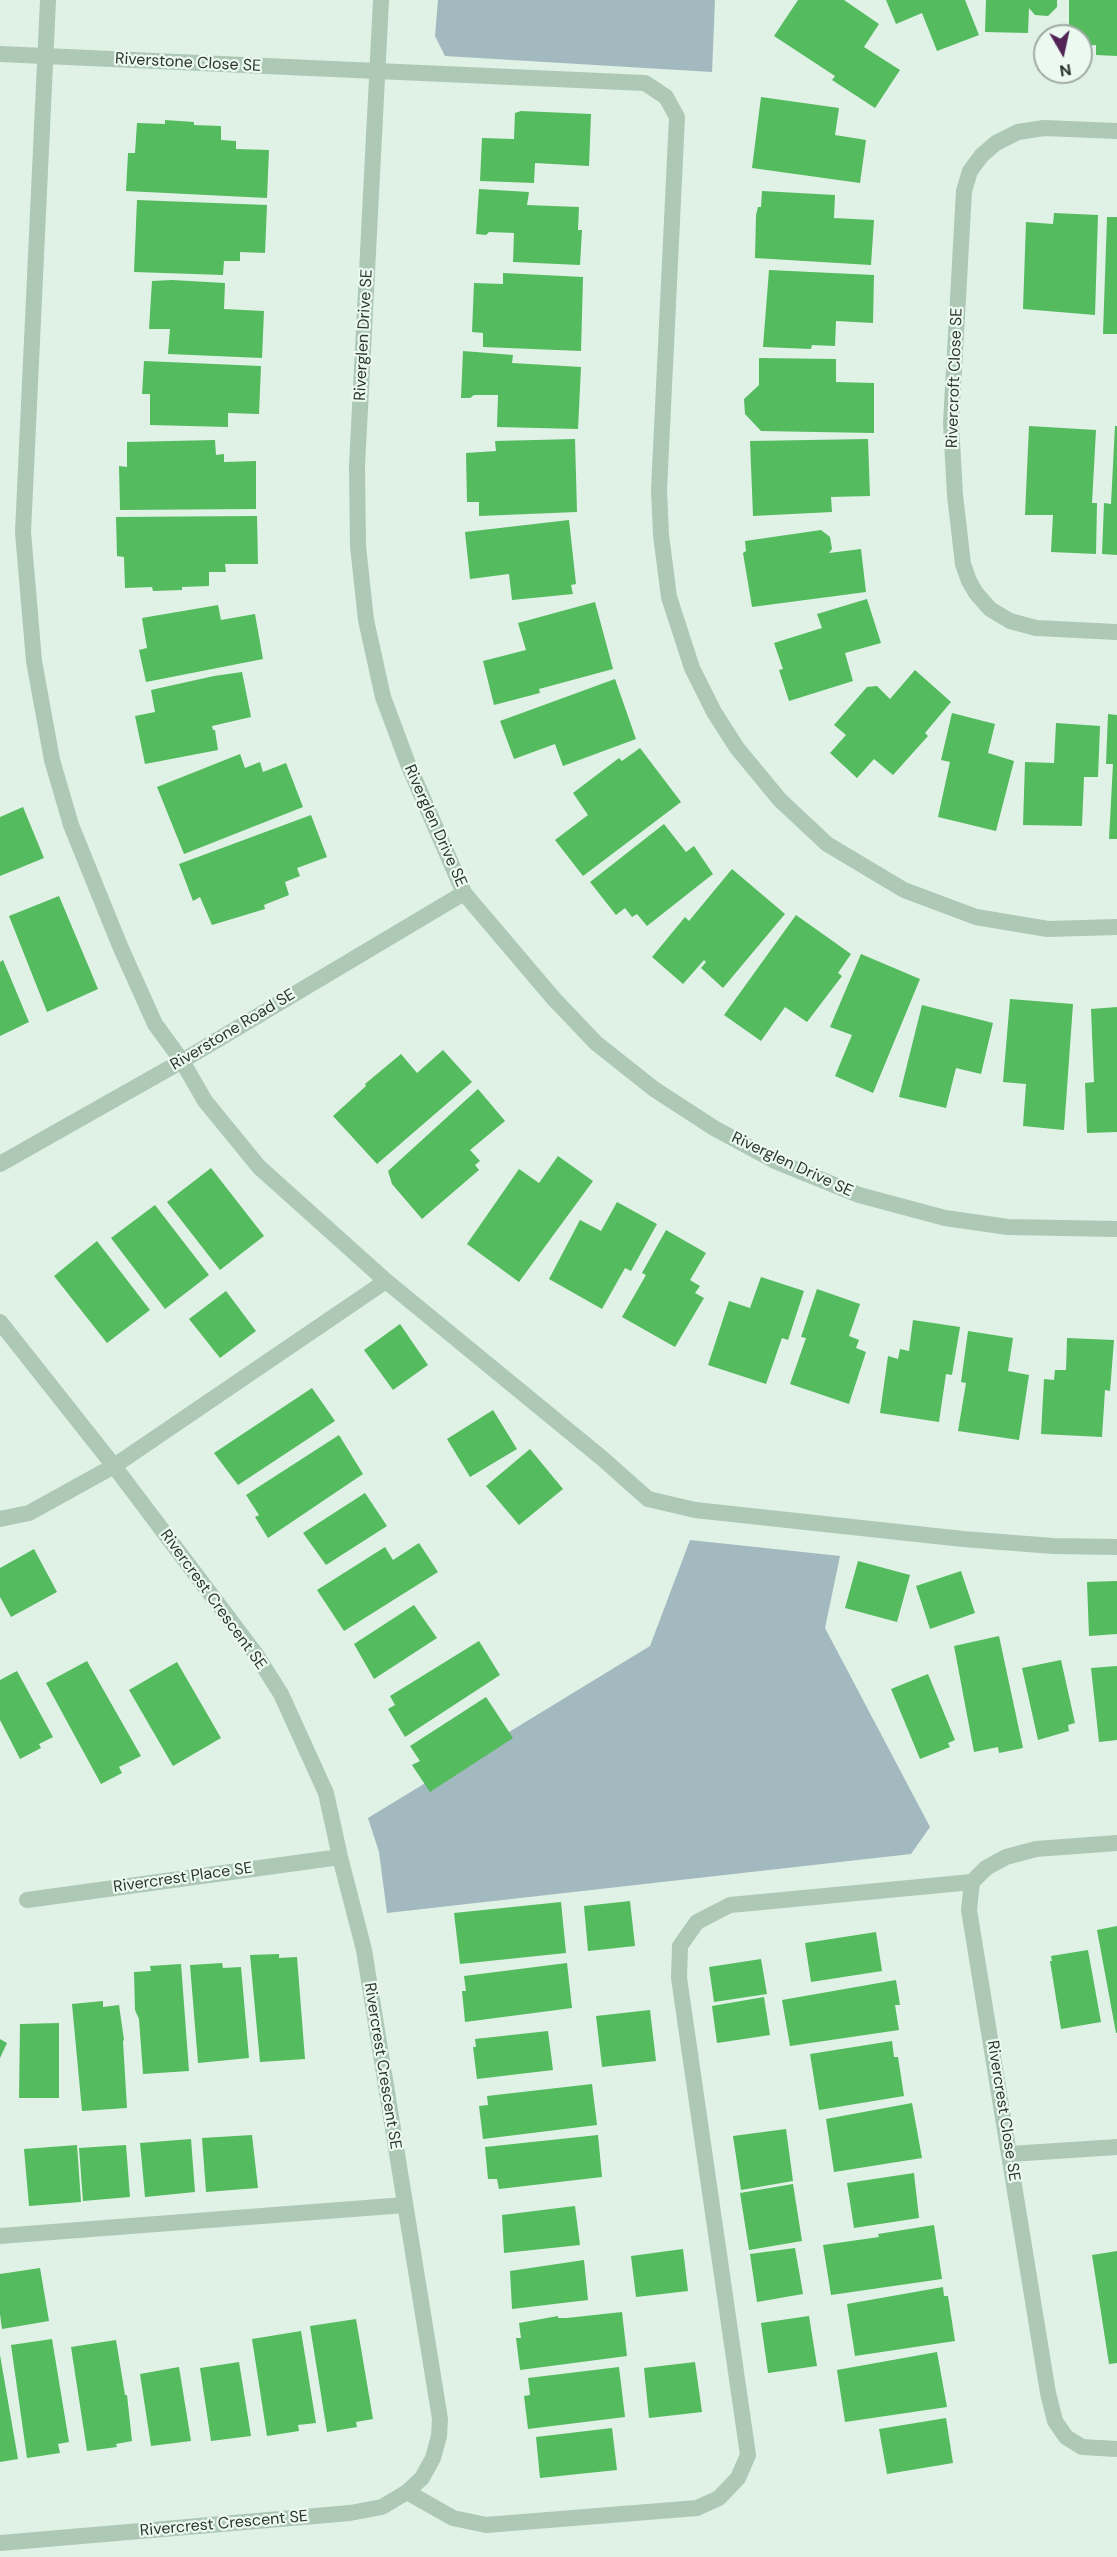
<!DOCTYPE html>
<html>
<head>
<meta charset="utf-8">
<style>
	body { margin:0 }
	#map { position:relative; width:1117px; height:2557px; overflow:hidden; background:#e0f1e6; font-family:"DM Sans",sans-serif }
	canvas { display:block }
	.north { position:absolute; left:1033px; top:24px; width:60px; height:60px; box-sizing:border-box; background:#ecf9f1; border:2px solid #9faba3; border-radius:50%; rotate:171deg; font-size:16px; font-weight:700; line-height:24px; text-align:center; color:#2b372d }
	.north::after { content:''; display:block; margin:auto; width:21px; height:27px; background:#512455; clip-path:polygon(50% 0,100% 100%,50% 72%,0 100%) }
</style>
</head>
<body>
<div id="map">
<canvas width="1117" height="2557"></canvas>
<div class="north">N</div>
</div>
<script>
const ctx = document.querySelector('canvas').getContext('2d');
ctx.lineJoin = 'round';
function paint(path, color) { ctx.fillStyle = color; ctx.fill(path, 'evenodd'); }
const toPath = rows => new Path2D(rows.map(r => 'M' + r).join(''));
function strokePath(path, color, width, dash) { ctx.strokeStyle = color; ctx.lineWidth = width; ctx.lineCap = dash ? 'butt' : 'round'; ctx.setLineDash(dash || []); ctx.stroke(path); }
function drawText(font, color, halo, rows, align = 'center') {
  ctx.font = font + ' "DM Sans",sans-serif'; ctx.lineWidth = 4.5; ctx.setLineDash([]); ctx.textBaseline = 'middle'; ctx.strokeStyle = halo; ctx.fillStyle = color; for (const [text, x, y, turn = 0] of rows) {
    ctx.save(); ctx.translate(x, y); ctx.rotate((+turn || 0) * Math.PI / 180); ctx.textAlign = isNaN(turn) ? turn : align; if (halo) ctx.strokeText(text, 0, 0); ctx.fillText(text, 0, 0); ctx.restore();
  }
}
const green = toPath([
	[438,0,715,0,712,72,445,56,435,36],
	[690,1540,840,1556,825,1628,930,1827,911,1854,387,1913,379,1852,368,1818,650,1646]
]);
const building = toPath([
	[798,0,844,0,879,24,864,47,900,70,875,108,832,80,835,76,774,36],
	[886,0,965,0,979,35,937,51,922,13,896,24],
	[986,0,1057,0,1057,7,1048,16,1035,15,1029,8,1028,33,985,32],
	[1069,0,1117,0,1117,56,1096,55,1096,45,1081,46,1081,36,1069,36],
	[761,97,839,108,835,135,866,140,860,183,752,168],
	[521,111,591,114,589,166,535,163,534,183,480,181,482,138,514,139,515,113],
	[165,120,194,122,194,125,221,126,221,140,236,141,236,149,269,150,267,198,126,191,128,153,135,153,137,123,165,124],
	[479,189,529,192,527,205,579,207,578,230,582,230,580,265,513,262,514,233,489,232,486,235,476,234],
	[762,191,835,195,834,218,874,220,871,265,755,258,756,215,758,207,761,207],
	[137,200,267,205,265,253,240,252,240,261,224,261,223,275,134,272],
	[1054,213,1098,215,1095,315,1023,309,1026,222,1053,224],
	[1107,217,1117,217,1117,334,1103,334],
	[769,270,874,275,873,323,836,321,835,346,812,345,811,349,763,347],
	[503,273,583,277,581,351,483,347,483,333,472,332,474,283,503,284],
	[172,280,225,283,224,309,264,311,262,358,168,354,170,329,149,329,152,281],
	[463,351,513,355,512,363,581,367,578,429,497,427,498,395,474,395,470,398,461,398],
	[759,358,836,359,836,382,874,383,874,433,761,431,745,414,744,399,759,385],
	[144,361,261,366,259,414,228,413,228,427,150,425,150,394,142,394],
	[1029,426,1096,430,1092,503,1097,503,1096,554,1051,552,1053,515,1025,515],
	[1115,426,1117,426,1117,555,1102,554,1104,503,1111,504],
	[575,439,577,512,479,516,479,502,467,502,466,453,496,451,495,441],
	[868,439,870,496,831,497,832,512,753,516,750,441],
	[215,440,216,455,224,454,224,462,256,461,256,509,120,510,119,466,127,467,127,442],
	[257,516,258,564,225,564,226,572,209,572,209,586,182,587,182,590,153,591,152,587,125,588,124,557,117,556,116,517],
	[569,520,576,584,571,585,573,594,512,600,509,574,470,579,465,532],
	[821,530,830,537,832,549,829,553,861,549,866,592,752,607,743,553,746,551,745,541],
	[867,599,881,643,845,653,853,681,789,701,779,670,783,669,774,643,822,628,817,614],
	[595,602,613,669,539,689,540,693,494,705,483,661,526,650,518,623],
	[218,605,221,620,255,614,263,659,146,682,139,650,147,648,142,618],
	[915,670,951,702,925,733,928,736,893,775,874,759,857,778,830,753,846,735,834,725,867,687,877,686,890,699],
	[242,672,251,717,212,726,213,730,215,730,218,750,145,764,135,716,155,712,151,690,214,676],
	[615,679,636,739,563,766,555,744,514,759,500,721],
	[952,713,995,724,988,753,1014,761,996,831,938,817,950,762,941,760],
	[1108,714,1117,715,1117,839,1109,839,1113,764,1106,764],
	[1056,723,1100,726,1098,777,1084,777,1082,826,1023,825,1025,762,1054,763],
	[640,748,681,802,583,876,555,840,588,815,573,793,619,758,622,761],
	[240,754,245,768,260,762,263,772,286,763,303,807,184,854,157,787],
	[23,807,44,858,0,876,0,817],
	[311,815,327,857,297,868,300,876,285,882,289,895,264,905,265,909,212,925,200,897,193,901,179,864],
	[664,824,686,852,694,846,713,874,647,926,637,914,632,917,625,908,616,915,590,882],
	[732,869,785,914,723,988,701,968,706,962,704,960,683,984,652,957,685,917,689,921],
	[59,896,98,989,47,1012,9,916],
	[796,915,851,954,838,973,842,976,807,1022,785,1007,761,1041,724,1015],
	[861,954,920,979,873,1093,835,1076,852,1035,830,1027],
	[3,960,29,1022,0,1036,0,962],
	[1010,999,1073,1004,1064,1130,1023,1126,1026,1084,1003,1082],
	[922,1005,993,1023,981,1074,956,1068,946,1108,899,1097],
	[1117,1007,1117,1132,1087,1133,1085,1083,1094,1082,1091,1009],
	[443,1050,472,1082,377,1164,333,1116,366,1086,365,1084,401,1054,417,1073],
	[478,1089,505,1121,470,1150,480,1161,475,1165,479,1170,422,1219,392,1184,388,1171],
	[558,1156,593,1181,519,1282,467,1244,519,1169,539,1183],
	[211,1168,264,1236,220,1270,167,1202],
	[617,1202,657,1224,631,1271,625,1268,602,1309,549,1279,580,1220,601,1231],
	[155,1205,209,1275,165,1309,111,1238],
	[666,1230,706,1253,690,1280,700,1286,695,1293,704,1298,675,1347,622,1317,646,1275,642,1273],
	[97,1241,150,1310,107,1343,54,1276],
	[761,1277,804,1291,788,1340,782,1338,766,1384,708,1365,729,1301,750,1308],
	[817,1289,860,1304,849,1336,859,1340,856,1348,866,1352,849,1404,790,1384,806,1338,801,1337],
	[226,1291,256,1331,220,1358,189,1319],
	[913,1320,960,1327,952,1375,946,1374,939,1422,880,1413,888,1356,898,1359,900,1349,909,1351],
	[400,1324,428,1365,393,1390,364,1350],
	[968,1331,1013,1338,1008,1371,1029,1375,1019,1440,958,1431,966,1383,961,1382],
	[1067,1338,1114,1340,1110,1391,1105,1390,1102,1437,1041,1434,1044,1379,1054,1380,1055,1370,1066,1370],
	[312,1388,335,1421,238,1485,214,1453],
	[493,1410,517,1449,470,1477,447,1439],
	[339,1435,363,1474,268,1538,255,1517,259,1515,246,1495],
	[530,1449,563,1489,519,1525,486,1486],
	[365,1493,387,1526,326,1565,303,1533],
	[419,1543,438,1572,344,1631,317,1590,385,1547,393,1560],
	[34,1549,57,1592,11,1617,0,1597,0,1568],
	[858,1561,910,1575,897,1622,845,1608],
	[961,1571,975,1613,930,1629,916,1586],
	[1117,1581,1117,1634,1089,1636,1087,1582],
	[414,1605,437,1638,374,1679,354,1644],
	[999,1636,1023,1748,999,1753,998,1747,974,1752,954,1646],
	[479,1641,500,1675,405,1737,388,1709,395,1705,390,1696],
	[1061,1660,1075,1723,1068,1725,1069,1731,1038,1740,1022,1668],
	[87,1661,141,1756,119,1767,122,1773,101,1784,46,1683],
	[177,1662,221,1738,173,1766,129,1690],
	[1117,1666,1117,1740,1099,1742,1091,1668],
	[17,1671,53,1737,39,1744,41,1748,20,1759,0,1720,0,1680],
	[928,1674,955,1740,948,1743,950,1747,920,1759,891,1689],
	[486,1697,513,1738,430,1792,412,1765,420,1761,410,1746],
	[630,1901,635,1946,588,1951,584,1906],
	[561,1902,566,1953,460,1964,454,1913],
	[1117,1926,1117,2033,1116,2033,1097,1930],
	[876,1932,882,1971,811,1982,805,1943],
	[1088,1950,1101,2022,1061,2029,1050,1961,1052,1961,1051,1956],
	[279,1954,279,1958,297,1957,305,2059,260,2062,250,1955],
	[761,1959,767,1994,714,2002,709,1967],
	[222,1963,223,1968,241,1967,249,2058,198,2063,190,1965],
	[567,1963,572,2008,465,2022,462,1991,466,1991,464,1976],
	[181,1964,189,2071,143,2074,139,2019,135,2010,134,1972,151,1971,150,1966],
	[896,1980,900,2005,895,2005,899,2030,790,2046,782,2000],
	[764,1997,770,2035,717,2043,712,2006],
	[103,2001,103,2007,119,2005,124,2040,123,2041,127,2108,82,2111,72,2004],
	[650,2010,656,2061,602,2067,596,2016],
	[59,2023,59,2098,19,2098,20,2024],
	[548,2031,553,2070,477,2079,473,2047,476,2047,475,2039],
	[0,2039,7,2043,0,2058],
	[892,2041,894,2057,898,2057,904,2096,819,2110,810,2054],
	[592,2084,597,2125,483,2139,479,2106,488,2105,487,2096],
	[912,2103,922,2158,834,2172,826,2119],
	[786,2129,793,2181,741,2190,733,2136],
	[252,2135,258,2188,206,2192,202,2138],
	[598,2135,602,2177,499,2189,497,2179,488,2179,485,2147],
	[191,2139,195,2192,145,2197,140,2143],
	[77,2145,81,2202,29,2206,24,2149],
	[126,2145,130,2197,83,2201,79,2148],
	[914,2173,919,2218,854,2228,847,2183],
	[793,2184,802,2241,749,2250,740,2193],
	[575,2206,580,2245,504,2253,502,2215],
	[934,2225,942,2279,831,2295,823,2245,879,2237,878,2234],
	[795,2248,803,2294,757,2302,750,2254],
	[683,2249,688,2291,636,2297,631,2256],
	[1117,2251,1117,2363,1109,2364,1092,2255],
	[584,2260,588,2300,512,2309,510,2271],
	[40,2268,49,2321,2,2329,0,2314,0,2274],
	[943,2287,944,2296,948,2296,955,2341,855,2356,847,2304],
	[622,2312,627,2356,520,2370,516,2338,521,2338,519,2323,558,2316,558,2318,567,2318],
	[809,2316,817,2366,768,2373,761,2323],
	[356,2319,373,2419,356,2422,357,2427,327,2432,310,2326],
	[301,2331,316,2423,298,2425,299,2431,267,2436,252,2339],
	[52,2339,69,2442,58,2444,60,2453,27,2458,11,2345],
	[116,2340,125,2395,127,2395,132,2441,116,2444,117,2447,87,2451,71,2347],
	[937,2352,947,2407,845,2422,837,2370],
	[0,2355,18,2459,0,2462],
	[239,2362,251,2436,211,2441,200,2368],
	[695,2362,702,2412,649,2418,644,2368],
	[179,2367,191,2441,151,2446,140,2374],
	[619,2367,625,2417,528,2429,524,2396,530,2395,528,2378],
	[946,2418,953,2463,887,2474,879,2429],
	[612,2428,617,2470,540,2478,536,2437]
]);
const service = toPath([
	[48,0,23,532,34,661,52,760,71,825,120,946,155,1024,182,1061,205,1101,259,1167,386,1281,603,1459,648,1499,695,1510,963,1539,1053,1546,1117,1547],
	[377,71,645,83,666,97,677,117,659,490,661,535,669,597,692,668,714,712,737,748,780,800,827,844,904,890,976,917,1048,929,1117,927],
	[0,1519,29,1513,114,1466,386,1281],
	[1010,2154,1117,2147],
	[0,2236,405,2205],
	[407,2492,453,2518,486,2525,697,2508,719,2498,738,2478,748,2455,679,1978,680,1946,697,1922,730,1905,972,1882]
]);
const minor = toPath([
	[0,54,377,71],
	[1117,131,1044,128,1018,132,996,143,982,155,970,171,964,191,951,423,955,495,963,564,969,581,976,593,990,609,1010,621,1036,628,1117,632],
	[0,1164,182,1061,464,893],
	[0,1322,114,1466,255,1653,281,1694,326,1793,340,1857,364,1950,440,2419,439,2436,433,2458,422,2478,407,2492,382,2507,350,2513,0,2543],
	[1117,1843,1036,1849,1006,1857,986,1868,972,1882,969,1910,1048,2393,1055,2421,1066,2437,1082,2447,1117,2449],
	[27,1900,340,1857]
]);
const tertiary = toPath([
	[381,0,357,466,358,546,366,620,383,697,408,764,464,893,554,999,596,1043,654,1089,714,1128,775,1161,859,1195,945,1218,1008,1227,1117,1229]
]);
const streetNames = [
	["Riverstone Close SE",188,63,3],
	["Riverglen Drive SE",364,335,-87],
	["Rivercroft Close SE",955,378,-88],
	["Riverglen Drive SE",435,826,66],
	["Riverstone Road SE",233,1030,-31],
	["Riverglen Drive SE",792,1165,25],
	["Rivercrest Crescent SE",213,1600,54],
	["Rivercrest Place SE",183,1878,-8],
	["Rivercrest Crescent SE",382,2066,81],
	["Rivercrest Close SE",1003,2111,81],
	["Rivercrest Crescent SE",224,2524,-5]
];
paint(green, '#a1b9bf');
paint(building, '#54bb5e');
strokePath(service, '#adc8b5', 16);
strokePath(minor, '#adc8b5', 16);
strokePath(tertiary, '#adc8b5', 16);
drawText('16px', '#2b372d', '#ecf9f1', streetNames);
</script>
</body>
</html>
